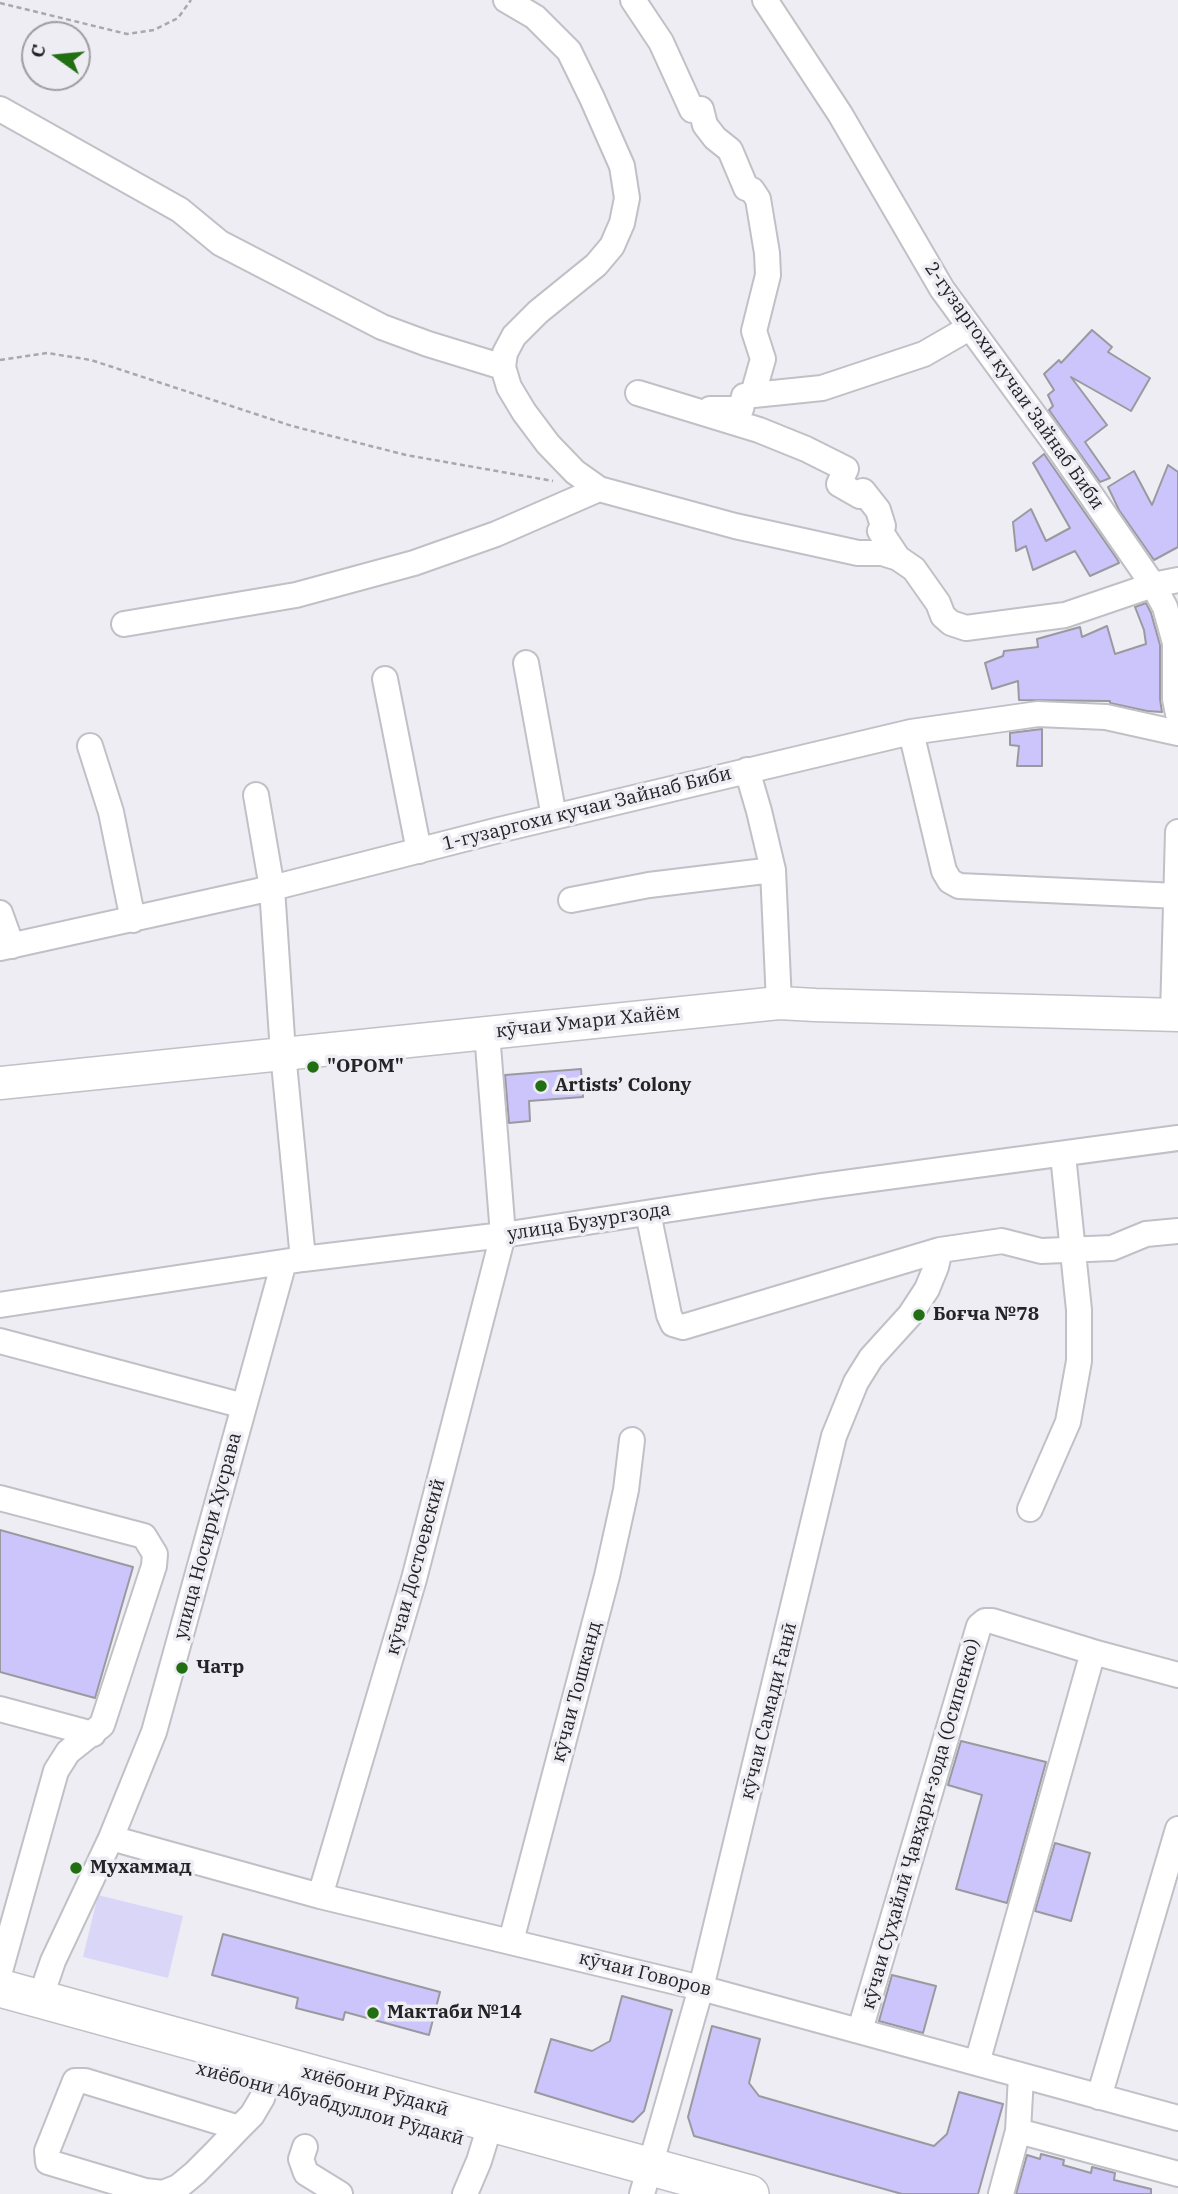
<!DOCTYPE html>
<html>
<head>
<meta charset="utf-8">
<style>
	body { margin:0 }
	#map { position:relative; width:1178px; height:2194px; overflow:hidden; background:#eeedf4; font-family:"IBM Plex Serif",serif }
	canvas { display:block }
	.north { position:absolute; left:21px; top:21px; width:70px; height:70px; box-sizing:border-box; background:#eeedf4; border:2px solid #9d9da2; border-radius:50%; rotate:285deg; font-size:19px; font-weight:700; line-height:28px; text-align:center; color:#242426 }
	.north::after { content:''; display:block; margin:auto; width:24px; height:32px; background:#226f13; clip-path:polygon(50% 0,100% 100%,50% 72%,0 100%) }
</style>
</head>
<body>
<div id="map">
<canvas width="1178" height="2194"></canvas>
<div class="north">С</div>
</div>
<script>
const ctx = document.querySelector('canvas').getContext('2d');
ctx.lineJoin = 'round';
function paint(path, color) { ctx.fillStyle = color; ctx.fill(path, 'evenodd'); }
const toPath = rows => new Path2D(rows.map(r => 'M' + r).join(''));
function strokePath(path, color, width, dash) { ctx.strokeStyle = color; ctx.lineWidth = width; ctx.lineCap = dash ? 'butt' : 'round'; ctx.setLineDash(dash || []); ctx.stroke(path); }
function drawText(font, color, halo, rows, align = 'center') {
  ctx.font = font + ' "IBM Plex Serif",serif'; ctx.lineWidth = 7; ctx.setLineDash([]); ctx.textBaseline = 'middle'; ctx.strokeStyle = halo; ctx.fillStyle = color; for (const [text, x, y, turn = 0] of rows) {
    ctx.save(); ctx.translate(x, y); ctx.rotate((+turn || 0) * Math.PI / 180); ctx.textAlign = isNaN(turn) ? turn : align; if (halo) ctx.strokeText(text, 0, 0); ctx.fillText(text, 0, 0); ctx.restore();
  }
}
const green = toPath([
	[98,1895,183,1916,168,1978,83,1957]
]);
const building = toPath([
	[1092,330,1112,347,1108,352,1150,378,1131,411,1071,377,1107,425,1085,442,1110,478,1100,482,1049,410,1053,406,1048,395,1054,390,1044,374,1059,360,1061,363,1092,330],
	[1044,454,1117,559,1119,563,1090,576,1075,551,1033,570,1026,546,1016,551,1013,522,1031,509,1046,541,1070,528,1033,463,1044,454],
	[1168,465,1178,472,1178,547,1154,560,1119,510,1108,487,1134,471,1152,505,1168,465],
	[1146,603,1151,613,1160,645,1160,699,1162,712,1147,711,1110,703,1110,701,1019,700,1018,681,992,689,985,663,1003,656,1004,651,1038,647,1037,639,1080,627,1082,637,1107,626,1115,654,1146,644,1144,630,1135,607,1146,603],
	[1042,729,1042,766,1017,766,1019,746,1010,745,1010,733,1042,729],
	[581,1069,583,1097,529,1101,530,1121,509,1123,505,1075,581,1069],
	[0,1530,133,1567,95,1698,0,1672,0,1530],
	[961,1741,1046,1762,1007,1903,956,1889,982,1795,948,1785,961,1741],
	[1055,1843,1090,1853,1071,1921,1035,1911,1055,1843],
	[223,1934,440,1992,429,2035,345,2012,343,2020,296,2008,298,1998,212,1975,223,1934],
	[892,1975,936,1986,923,2033,879,2021,892,1975],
	[622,1996,672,2010,644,2111,633,2122,535,2092,551,2039,592,2051,610,2041,622,1996],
	[712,2026,760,2039,749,2083,759,2096,934,2146,947,2134,959,2092,1003,2104,978,2194,902,2194,694,2136,688,2117,712,2026],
	[1041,2154,1064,2160,1063,2165,1091,2173,1092,2167,1115,2173,1114,2180,1151,2189,1151,2194,1016,2194,1027,2155,1040,2159,1041,2154]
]);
const path = toPath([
	[0,3,127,34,154,30,178,18,191,0],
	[0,360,47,353,91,360,292,426,406,455,553,481]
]);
const minor = toPath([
	[506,0,535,17,569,51,592,98,622,166,627,198,622,223,612,246,596,265,538,312,514,336,505,353,503,367,509,387,524,412,548,444,575,472,599,489,735,526,858,553,882,553,898,558,914,569,938,603,943,616,951,623,966,628,1065,615,1153,585,1178,580],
	[633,0,661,42,692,110,701,109,705,125,715,138,730,150,746,188,752,190,758,199,767,253,768,275,754,331,763,359,753,394],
	[765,0,840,114,942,289,1062,453,1153,585,1165,607,1175,643,1175,699,1178,714],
	[0,109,180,210,220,243,382,327,428,344,503,367],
	[638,393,759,430,806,449,846,469,839,484,860,496,863,491,878,510,883,526,880,531,898,558],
	[710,409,741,409,744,396,822,388,924,354,969,328],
	[124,624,296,595,414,563,496,534,599,489],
	[526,663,554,817],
	[385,679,419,851],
	[911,732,944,871,950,881,959,886,1178,896],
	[90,746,111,812,133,920],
	[747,770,759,811,773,870,779,1003],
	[256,795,272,888,283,1053,303,1259],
	[571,900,649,885,773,870],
	[0,913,12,946],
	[0,948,272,888,499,830,911,732,1038,714,1106,717,1178,733],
	[1173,1015,1178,832],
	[648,1213,669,1315,673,1324,683,1327,940,1250,1002,1241,1041,1251,1112,1248,1146,1234,1178,1231],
	[0,1305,303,1259,503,1235,821,1186,1178,1138],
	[0,1341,244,1406],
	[0,1498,144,1536,155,1554,154,1566,102,1725,68,1752,56,1771,0,1971],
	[1030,1509,1068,1422,1079,1361,1079,1310,1063,1155],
	[0,1709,93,1734],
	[111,1838,320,1896,701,1988,1178,2118],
	[320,1896,414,1579,503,1235,487,1033],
	[511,1941,607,1576,626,1490,632,1440],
	[40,1999,53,1961,111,1838,154,1732,284,1262],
	[860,2030,979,1626,985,1621,992,1621,1093,1652,1178,1675],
	[977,2063,1093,1652],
	[1099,2097,1178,1829],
	[239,2128,85,2081,75,2081,47,2151,48,2162,145,2191,163,2193,178,2187,195,2173,215,2153,239,2128,252,2115,262,2098,266,2086],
	[1018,2131,1178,2174],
	[305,2147,301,2159,306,2173,340,2194],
	[465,2194,479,2161,491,2122],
	[642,2194,701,1988,834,1436,856,1382,871,1358,910,1315,927,1289,936,1267,940,1250],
	[1001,2194,1018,2131,1021,2076]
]);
const major = toPath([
	[0,1083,779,1003,815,1005,1178,1015]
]);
const highway = toPath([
	[0,1988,750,2194]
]);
const markers = [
	[313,1067,7,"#226f13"],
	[541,1086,7,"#226f13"],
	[919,1315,7,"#226f13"],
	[182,1668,7,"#226f13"],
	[76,1868,7,"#226f13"],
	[373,2013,7,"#226f13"]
];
const streetNames = [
	["2-гузаргохи кучаи Зайнаб Биби",1014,386,55],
	["1-гузаргохи кучаи Зайнаб Биби",587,809,-14],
	["кӯчаи Умари Хайём",588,1022,-6],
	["улица Бузургзода",589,1222,-9],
	["улица Носири Хусрава",208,1536,-75],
	["кӯчаи Достоевский",416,1567,-75],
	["кӯчаи Тошканд",577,1692,-75],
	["кӯчаи Самади Ғанӣ",769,1711,-76],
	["кӯчаи Суҳайлӣ Ҷавҳари-зода (Осипенко)",921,1824,-74],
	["кӯчаи Говоров",645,1974,14],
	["хиёбони Рӯдакӣ",375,2091,15],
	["хиёбони Абуабдуллои Рӯдакӣ",330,2104,15]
];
const poiNames = [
	["\"OPOM\"",327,1067],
	["Artists’ Colony",555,1086],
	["Боғча №78",933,1315],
	["Чатр",196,1668],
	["Мухаммад",90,1868],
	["Мактаби №14",387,2013]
];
paint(green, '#dad6f8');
paint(building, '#ccc5fb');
strokePath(building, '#9a999f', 2);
strokePath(minor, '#c0c0c6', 28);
strokePath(major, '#c0c0c6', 35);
strokePath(highway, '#c0c0c6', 40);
strokePath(path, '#a9a8ae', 2.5, [5, 3.5]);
strokePath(minor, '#fff', 24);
strokePath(major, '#fff', 32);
strokePath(highway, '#fff', 37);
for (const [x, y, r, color] of markers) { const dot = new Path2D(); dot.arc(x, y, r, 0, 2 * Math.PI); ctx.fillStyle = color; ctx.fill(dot); strokePath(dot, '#eeedf4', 2.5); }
drawText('19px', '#242426', '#eeedf4', streetNames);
drawText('bold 19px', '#242426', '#eeedf4', poiNames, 'left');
</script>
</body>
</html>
